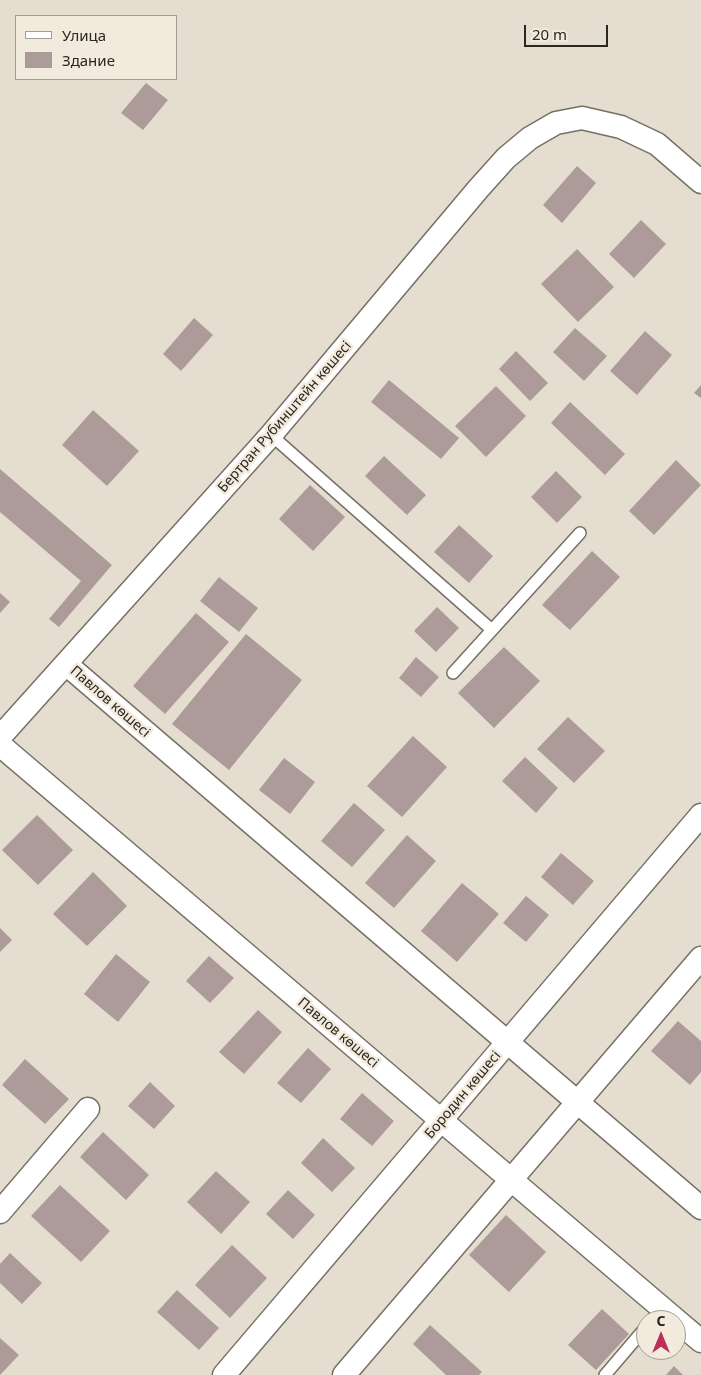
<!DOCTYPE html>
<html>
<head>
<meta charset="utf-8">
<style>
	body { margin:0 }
	#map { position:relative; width:701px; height:1375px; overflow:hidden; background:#e5ded0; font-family:"Noto Sans",sans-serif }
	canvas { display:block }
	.legend { position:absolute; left:15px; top:15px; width:162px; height:65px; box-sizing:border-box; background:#f2ebdd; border:1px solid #a29d92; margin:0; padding:6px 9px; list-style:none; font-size:15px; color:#2a2722 }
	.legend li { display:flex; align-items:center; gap:10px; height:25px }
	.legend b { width:25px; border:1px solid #a29d92 }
	.north { position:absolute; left:636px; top:1310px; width:50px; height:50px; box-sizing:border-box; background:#f2ebdd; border:1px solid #a29d92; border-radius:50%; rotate:0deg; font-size:14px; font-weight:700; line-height:20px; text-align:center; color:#2a2722 }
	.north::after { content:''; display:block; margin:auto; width:18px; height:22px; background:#bb2d5a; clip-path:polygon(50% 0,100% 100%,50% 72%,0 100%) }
	.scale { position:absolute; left:524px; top:25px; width:84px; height:22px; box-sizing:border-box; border:2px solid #2a2722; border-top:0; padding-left:6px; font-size:15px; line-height:18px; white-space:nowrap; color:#2a2722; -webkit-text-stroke:4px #f2ebdd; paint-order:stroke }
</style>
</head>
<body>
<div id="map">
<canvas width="701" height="1375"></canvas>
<ul class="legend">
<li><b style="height:6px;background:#fff"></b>Улица</li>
<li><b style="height:14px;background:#ac9b99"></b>Здание</li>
</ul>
<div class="north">С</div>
<div class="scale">20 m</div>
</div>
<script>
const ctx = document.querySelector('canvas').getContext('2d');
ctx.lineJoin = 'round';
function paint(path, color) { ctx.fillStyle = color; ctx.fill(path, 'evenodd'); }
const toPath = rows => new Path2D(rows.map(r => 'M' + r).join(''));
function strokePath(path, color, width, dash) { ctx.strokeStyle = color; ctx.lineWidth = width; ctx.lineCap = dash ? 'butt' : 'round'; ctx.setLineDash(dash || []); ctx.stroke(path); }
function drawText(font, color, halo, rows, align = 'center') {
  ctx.font = font + ' "Noto Sans",sans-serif'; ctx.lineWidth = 5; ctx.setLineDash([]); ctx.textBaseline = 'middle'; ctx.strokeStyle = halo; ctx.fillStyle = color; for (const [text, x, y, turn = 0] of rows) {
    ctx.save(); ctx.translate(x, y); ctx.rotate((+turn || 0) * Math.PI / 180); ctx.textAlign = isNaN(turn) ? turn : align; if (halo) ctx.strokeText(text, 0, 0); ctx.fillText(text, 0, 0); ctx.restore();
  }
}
const building = toPath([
	[146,83,168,100,143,130,121,113],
	[577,166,596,183,562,223,543,205],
	[641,220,666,244,634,278,609,254],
	[577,249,614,287,578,322,541,284],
	[194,318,213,335,181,371,163,354],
	[575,328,607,356,584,381,553,352],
	[645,331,672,355,637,395,610,371],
	[516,351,548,383,530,401,499,369],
	[389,380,459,438,441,459,371,402],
	[701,385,701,398,694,393],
	[496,386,526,416,486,457,455,426],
	[570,402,625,454,605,475,551,423],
	[93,410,139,451,107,486,62,445],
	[384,456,426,495,407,515,365,476],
	[676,460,701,485,654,535,629,511],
	[0,469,112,565,59,627,49,619,81,581,0,512],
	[556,471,582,497,557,523,531,497],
	[310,485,345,517,313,551,279,519],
	[459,525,493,556,469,583,434,552],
	[592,551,620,577,570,630,542,605],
	[219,577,258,608,239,632,200,601],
	[0,593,10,602,0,613],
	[437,607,459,628,436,652,414,631],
	[196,613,229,642,165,714,133,686],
	[246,634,302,680,229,770,172,724],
	[504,647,540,681,494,728,458,693],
	[416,657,439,677,421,697,399,678],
	[568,717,605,751,574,783,537,749],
	[413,736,447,767,402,817,367,786],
	[525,757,558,788,536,813,502,781],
	[284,758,315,782,290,814,259,790],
	[354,803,385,830,352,867,321,841],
	[37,815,73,850,38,885,2,850],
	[407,835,436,861,394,908,365,883],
	[561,853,594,881,573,905,541,877],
	[93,872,127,906,87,946,53,914],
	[462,883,499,914,457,962,421,931],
	[526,896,549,915,526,942,503,923],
	[0,928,12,940,0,952],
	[116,954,150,982,118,1022,84,994],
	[209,956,234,978,210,1003,186,981],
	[258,1010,282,1032,244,1074,219,1052],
	[678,1021,701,1041,701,1072,690,1085,651,1051],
	[308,1048,331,1069,301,1103,277,1083],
	[25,1059,69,1099,45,1124,2,1085],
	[150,1082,175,1106,154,1129,128,1106],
	[362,1093,394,1121,372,1146,340,1119],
	[103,1132,149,1175,126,1200,80,1157],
	[323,1138,355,1168,332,1192,301,1163],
	[216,1171,250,1202,221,1234,187,1202],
	[60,1185,110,1231,81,1262,31,1216],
	[288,1190,315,1215,293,1239,266,1214],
	[506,1215,546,1252,509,1292,469,1255],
	[232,1245,267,1278,230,1318,195,1285],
	[10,1253,42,1283,22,1304,0,1283,0,1264],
	[177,1290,219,1328,199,1350,157,1312],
	[602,1309,629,1334,596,1370,568,1345],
	[430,1325,482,1372,479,1375,446,1375,413,1344],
	[0,1338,19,1355,0,1375],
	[674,1366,683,1375,666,1375]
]);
const service = toPath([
	[271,435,492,630],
	[453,673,580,533],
	[652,1320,662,1308],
	[605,1375,646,1327]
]);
const minor = toPath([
	[66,664,701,1208],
	[0,737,271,435,479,188,506,158,530,138,556,123,582,118,621,127,657,144,701,182],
	[0,745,676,1320],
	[0,1212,88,1109],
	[676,1320,701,1341],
	[224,1375,701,815],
	[344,1375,701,958]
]);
const streetNames = [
	["Бертран Рубинштейн көшесі",285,417,-49],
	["Павлов көшесі",110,702,41],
	["Павлов көшесі",338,1033,40],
	["Бородин көшесі",463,1095,-50]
];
paint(building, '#ac9b99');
strokePath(service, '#767064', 14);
strokePath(minor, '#767064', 25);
strokePath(service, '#fff', 11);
strokePath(minor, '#fff', 22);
drawText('14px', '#2a2722', '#f2ebdd', streetNames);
</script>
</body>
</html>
